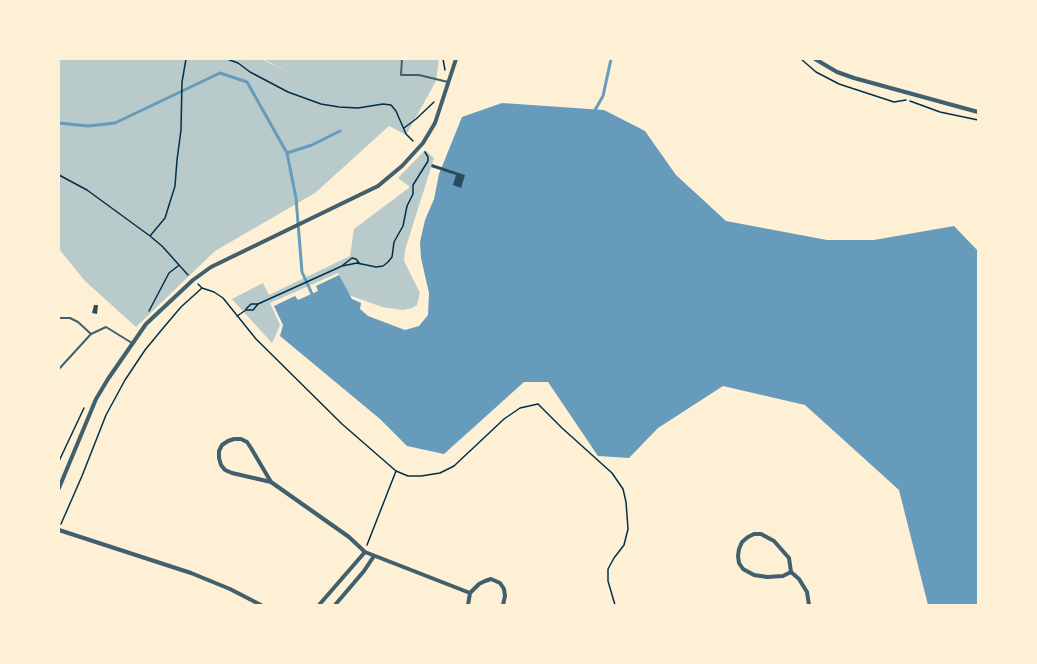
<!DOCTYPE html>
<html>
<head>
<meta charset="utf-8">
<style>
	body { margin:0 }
	#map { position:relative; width:1037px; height:664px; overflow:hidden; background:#fdf0d5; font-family:Figtree,sans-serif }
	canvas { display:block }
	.frame { position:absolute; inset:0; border:60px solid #fdf0d5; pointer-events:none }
</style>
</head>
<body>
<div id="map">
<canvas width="1037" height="664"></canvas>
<div class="frame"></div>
</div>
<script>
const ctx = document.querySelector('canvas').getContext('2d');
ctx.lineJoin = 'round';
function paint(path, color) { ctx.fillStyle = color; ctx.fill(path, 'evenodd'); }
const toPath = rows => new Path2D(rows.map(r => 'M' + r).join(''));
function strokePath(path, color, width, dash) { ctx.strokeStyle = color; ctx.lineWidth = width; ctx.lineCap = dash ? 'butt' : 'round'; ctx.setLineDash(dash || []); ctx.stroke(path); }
const green = toPath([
	[59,59,262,59,289,73,264,59,439,59,436,81,406,135,389,126,315,193,215,251,136,327,85,281,59,249],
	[425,150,434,158,405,250,404,261,420,293,417,305,412,308,403,310,382,307,349,295,338,273,270,303,280,325,272,343,232,299,263,283,269,295,350,256,354,229,410,187,398,178]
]);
const water = toPath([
	[502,103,604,110,645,131,676,175,726,221,827,240,874,240,954,226,978,251,978,605,928,605,899,490,805,405,723,386,658,428,629,458,598,456,548,382,524,382,444,454,407,446,380,419,280,336,283,325,274,306,295,296,298,300,318,291,316,286,339,275,352,299,361,303,360,309,368,316,405,330,419,326,428,315,429,293,421,258,420,242,425,220,434,199,439,174,462,117]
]);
const stream = toPath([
	[595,110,603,96,611,59],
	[59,123,88,126,115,123,220,73,247,82,287,153,296,198,302,272,312,294],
	[287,153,312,145,340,131]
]);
const building = toPath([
	[432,164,465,175,461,188,453,185,456,175,431,167],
	[94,305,98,305,97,314,92,313]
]);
const path = toPath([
	[227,59,238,63,250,72,288,92,321,104,339,107,358,108,383,104,391,105,396,111,406,134,413,141],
	[443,59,445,70],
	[801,59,816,72,839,84,894,102,906,100],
	[910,101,940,112,978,120],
	[404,128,416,119,434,102],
	[59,175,87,190,150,236,162,246,188,275],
	[150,236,165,218,175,186,177,160,181,130,182,82,186,59],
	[343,265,352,258,356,259,360,264],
	[198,284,202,288,214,292,223,298,256,339,342,424,396,471,408,476,421,476,440,473,454,466,504,419,520,408,538,404,562,428,612,473,623,489,626,502,628,529,624,545,614,558,608,569,608,581,615,605],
	[246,309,251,304,258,304],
	[149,311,169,273,178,266],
	[237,316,246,310,253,310,258,304,342,266,357,263,376,267,383,266,388,262,392,257,394,242,403,226,407,206,413,194,413,185,428,161,428,157,425,152],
	[59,461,84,408],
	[61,524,82,476,106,415,125,380,145,350,164,327,181,307,202,288],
	[367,545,396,471]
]);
const service = toPath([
	[402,59,401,75,419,75,448,82],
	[59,318,70,318,78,322,91,334],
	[59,369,91,334,106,327,132,343]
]);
const minor = toPath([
	[815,59,837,72,854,78,978,112],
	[234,439,241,439,247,442,251,448,271,482,232,473,225,470,221,465,219,458,219,451,222,445,228,441,234,439],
	[271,482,349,537,365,552,470,593],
	[59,488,96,399,108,379,146,324,193,280,211,267,378,186,402,166,423,143,435,123,456,59],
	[59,530,191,573,230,589,261,605],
	[791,572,783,576,767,577,754,575,743,569,739,563,738,556,739,549,742,542,748,537,754,534,761,534,774,541,789,558,791,572,799,579,807,592,809,605],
	[319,605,365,552],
	[335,605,364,571,374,556],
	[468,605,470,593,479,584,485,581,491,579,500,583,504,589,505,596,503,605]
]);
paint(green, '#b9caca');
paint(water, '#669bbc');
strokePath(stream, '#669bbc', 3);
paint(building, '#264d5e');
strokePath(path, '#003049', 1.5);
strokePath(service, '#3f606c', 2);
strokePath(minor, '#3f606c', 4);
</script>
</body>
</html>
